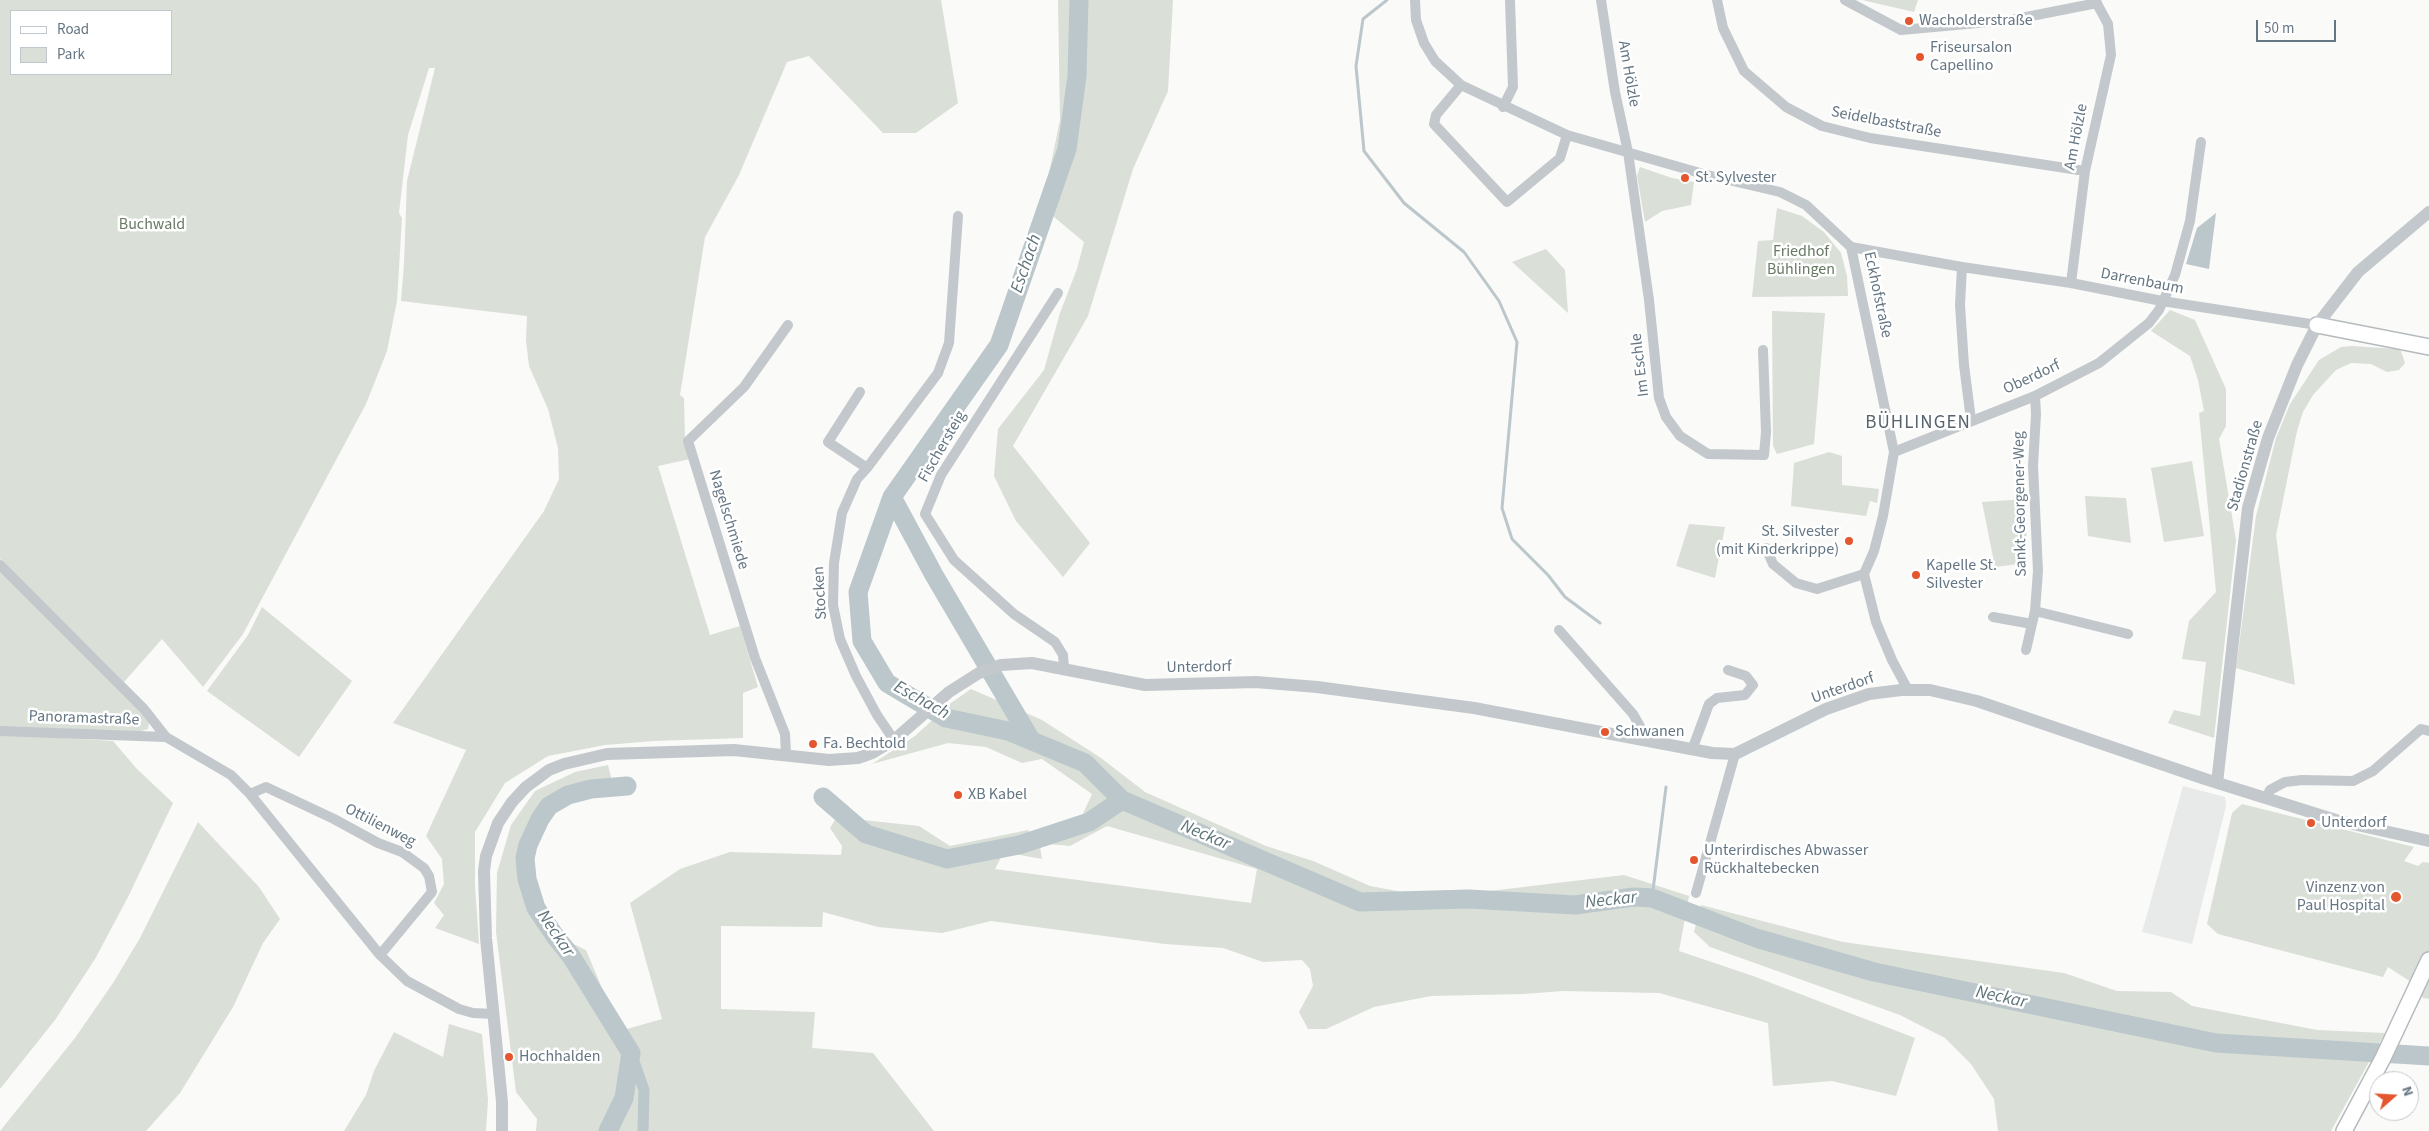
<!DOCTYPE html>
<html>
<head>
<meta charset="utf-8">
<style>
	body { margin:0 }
	#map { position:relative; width:2429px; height:1131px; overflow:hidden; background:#fafaf8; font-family:"Source Sans 3",sans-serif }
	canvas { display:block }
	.legend { position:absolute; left:10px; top:10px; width:162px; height:65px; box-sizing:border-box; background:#fff; border:1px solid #c1c8cd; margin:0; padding:6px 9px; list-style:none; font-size:15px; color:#657683 }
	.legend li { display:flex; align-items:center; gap:10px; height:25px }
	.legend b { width:25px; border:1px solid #c1c8cd }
	.north { position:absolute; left:2369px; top:1071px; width:50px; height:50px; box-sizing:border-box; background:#fff; border:1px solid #c1c8cd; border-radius:50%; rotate:71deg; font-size:14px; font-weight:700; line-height:20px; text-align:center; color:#657683 }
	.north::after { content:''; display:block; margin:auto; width:18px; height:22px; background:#e4572e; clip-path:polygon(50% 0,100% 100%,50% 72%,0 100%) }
	.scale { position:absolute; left:2256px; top:20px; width:80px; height:22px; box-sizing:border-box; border:2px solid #657683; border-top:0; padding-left:6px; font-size:15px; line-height:18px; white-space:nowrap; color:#657683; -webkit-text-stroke:4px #fff; paint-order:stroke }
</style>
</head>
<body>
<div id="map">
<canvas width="2429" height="1131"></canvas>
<ul class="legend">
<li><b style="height:6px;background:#fff"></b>Road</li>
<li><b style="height:14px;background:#dadfd7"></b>Park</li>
</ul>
<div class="north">N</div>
<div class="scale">50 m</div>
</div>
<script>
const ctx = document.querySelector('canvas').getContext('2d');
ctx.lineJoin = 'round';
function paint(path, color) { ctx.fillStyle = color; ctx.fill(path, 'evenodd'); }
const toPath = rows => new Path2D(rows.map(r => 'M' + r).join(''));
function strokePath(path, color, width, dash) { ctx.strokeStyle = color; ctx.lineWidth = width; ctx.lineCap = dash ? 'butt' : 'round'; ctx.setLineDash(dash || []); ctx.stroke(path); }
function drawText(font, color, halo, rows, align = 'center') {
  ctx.font = font + ' "Source Sans 3",sans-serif'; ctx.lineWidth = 5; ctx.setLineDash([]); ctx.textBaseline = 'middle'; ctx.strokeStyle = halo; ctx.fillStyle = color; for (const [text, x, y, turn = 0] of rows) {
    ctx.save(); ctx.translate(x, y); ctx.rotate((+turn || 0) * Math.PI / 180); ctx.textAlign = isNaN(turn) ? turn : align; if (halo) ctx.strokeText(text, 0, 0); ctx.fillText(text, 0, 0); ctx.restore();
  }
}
const built = toPath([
	[2183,786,2225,797,2226,806,2192,944,2142,932]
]);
const green = toPath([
	[0,0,941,0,958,103,916,133,883,133,809,56,787,62,739,175,705,237,680,395,684,398,685,440,690,459,658,466,710,635,740,626,758,687,743,693,743,738,654,741,605,745,548,756,505,783,475,832,475,886,479,944,435,928,444,915,434,903,444,884,442,859,426,836,466,750,393,723,544,511,559,479,558,448,548,409,529,366,526,340,527,316,401,301,404,264,407,181,435,68,429,68,408,135,399,213,402,218,397,301,387,351,366,404,243,634,203,687,162,639,124,682,0,559],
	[11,11,171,11,171,74,11,74],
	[1058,0,1173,0,1168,91,1133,169,1088,316,1013,446,1090,543,1063,577,1016,521,994,476,998,429,1044,370,1060,313,1077,269,1084,242,1042,207,1060,120],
	[1862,0,1918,0,1914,12],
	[1640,167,1672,178,1694,182,1691,205,1662,211,1645,222,1637,176],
	[1777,208,1802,216,1824,232,1841,253,1847,276,1848,296,1752,297,1758,241,1773,240],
	[1546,249,1565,270,1568,313,1512,262],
	[2170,310,2195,320,2226,389,2226,426,2219,439,2236,540,2214,738,2168,723,2174,710,2200,716,2206,662,2182,659,2189,621,2216,592,2199,413,2204,411,2198,380,2190,356,2151,331],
	[1772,311,1825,313,1814,444,1777,454,1773,446],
	[2352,346,2397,349,2401,351,2405,363,2399,370,2387,372,2371,364,2351,363,2336,370,2313,395,2303,412,2297,431,2276,535,2295,685,2236,668,2256,516,2276,438,2290,404,2319,360,2341,347],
	[1829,452,1842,456,1842,485,1879,489,1877,503,1870,501,1866,516,1791,506,1794,463],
	[2192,461,2204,536,2164,542,2151,468],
	[2085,496,2126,498,2131,543,2088,536],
	[2026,499,2027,563,1995,567,1982,502],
	[1689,524,1725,527,1715,578,1676,566],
	[0,570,128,696,149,723,148,729,138,732,0,729],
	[262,607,352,681,299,757,207,691,248,635],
	[971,689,1042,720,1101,758,1145,792,1266,846,1313,861,1370,886,1413,894,1481,892,1624,875,1689,896,1679,951,1753,976,1915,1038,1896,1096,1832,1081,1773,1086,1768,1023,1659,993,1563,991,1523,994,1431,996,1374,1007,1326,1029,1308,1029,1299,1012,1313,986,1310,969,1302,960,1263,962,1223,948,1165,944,991,921,942,933,878,927,823,912,822,927,721,926,721,1009,815,1012,812,1048,873,1053,934,1131,536,1131,537,1119,516,1092,496,932,497,873,511,825,535,791,575,772,608,765,614,789,585,794,554,805,535,831,529,867,535,894,561,938,586,950,620,1031,662,1019,630,903,680,869,730,852,841,855,842,846,830,828,839,813,863,820,919,826,950,846,1028,830,1040,847,1042,859,1004,852,995,869,1251,903,1257,869,1107,826,1070,846,1048,844,1042,829,1081,818,1092,794,1042,759,1022,763,986,747,948,743,872,764,915,736,951,703],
	[0,734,113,741,136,768,173,803,128,897,95,959,55,1020,0,1089],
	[2242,804,2414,847,2404,861,2418,866,2423,862,2429,863,2429,999,2423,998,2411,982,2388,967,2383,977,2218,934,2207,924,2232,813],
	[198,822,259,887,280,919,263,943,233,1007,180,1093,146,1131,0,1131,75,1038,113,983,140,938],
	[1701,905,1843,942,2064,973,2117,991,2171,992,2192,1006,2317,1030,2385,1033,2331,1131,1998,1131,1994,1099,1971,1064,1945,1038,1900,1015,1710,947,1694,932],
	[449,1024,482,1034,488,1100,486,1131,344,1131,366,1095,374,1071,394,1032,443,1057]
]);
const water = toPath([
	[2216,213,2209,269,2186,264,2197,228]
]);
const stream = toPath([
	[1387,0,1363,19,1356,66,1364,151,1404,203,1464,252,1499,301,1517,342,1502,508,1512,539,1548,575,1565,597,1600,623],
	[1652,898,1666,787]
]);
const canal = toPath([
	[631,1053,644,1090,643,1131]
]);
const river = toPath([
	[1079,0,1077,76,1067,149,999,345,892,497,858,592,862,641,887,683,946,718,1008,731,1085,763,1122,800],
	[892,497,934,575,1031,740],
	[823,797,866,834,947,859,1019,845,1089,822,1122,800,1360,902,1469,899,1575,905,1634,897,1652,898,1756,938,1874,972,2216,1043,2429,1056],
	[608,1131,624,1098,631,1053,571,956,555,936,536,908,527,879,525,858,528,845,540,819,549,806,568,795,591,789,627,786]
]);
const minor = toPath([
	[1415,0,1416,20,1424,43,1435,61,1461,85,1567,135,1707,175,1780,192,1806,205,1851,247,1894,452,1883,516,1874,551,1864,574,1876,622,1892,660,1908,690],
	[1601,0,1615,92,1628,152,1649,300,1659,398,1666,417,1680,436,1708,454,1764,455,1766,432,1763,350],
	[1717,0,1723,28,1744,71,1786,107,1822,126,1870,138,2085,171],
	[1845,0,1901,30,2011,20,2097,3],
	[1461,85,1436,115,1434,124,1507,202,1560,158,1567,135],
	[1503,107,1513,87,1510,0],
	[1851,247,1962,267,2071,283,2162,301,2317,325],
	[1962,267,1960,305,1964,365,1971,420],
	[2071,283,2085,171,2111,55,2108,24,2095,0],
	[1058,293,941,475,925,514,954,560,1014,614,1055,642,1063,655,1064,668],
	[860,392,828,442,867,468,857,479,842,513,834,563,833,605,840,639,856,676,877,715,894,740],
	[1894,452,2035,396,2099,363,2149,323,2159,310,2175,275,2190,221,2201,142],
	[867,468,938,373,949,343,958,216],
	[1766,548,1773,564,1796,583,1817,589,1864,574],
	[0,565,144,709,166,737,231,775,250,794,380,955,407,981,459,1009,473,1013,494,1014],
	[2035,611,2128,634],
	[1993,617,2032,624],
	[1559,630,1633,714,1642,730,1643,740],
	[2026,650,2035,611,2038,571,2033,466,2036,414,2035,396],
	[0,731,166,737],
	[1692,750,1709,704,1717,698,1745,695,1753,685,1746,676,1728,670],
	[786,754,785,734,755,658,688,441,744,387,788,325],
	[250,794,266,787,334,819,378,843,402,852,424,868,429,876,432,892,380,955],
	[2266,798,2270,790,2285,782,2302,780,2353,781,2373,771,2421,729,2429,731],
	[1696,893,1735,754]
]);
const tertiary = toPath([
	[2217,783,2248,508,2268,438,2297,365,2317,325,2358,272,2429,212],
	[502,1131,502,1102,486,938,484,871,486,856,498,823,512,802,526,787,549,770,564,764,607,754,734,750,829,760,858,758,872,753,894,740,949,692,979,673,1001,665,1032,663,1145,685,1256,682,1317,687,1474,708,1712,753,1735,754,1826,709,1869,694,1901,690,1930,690,1977,701,2205,779,2339,821,2429,841]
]);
const primary = toPath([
	[2317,325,2429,347],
	[2344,1131,2383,1058,2429,960]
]);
const markers = [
	[1909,21,5,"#e4572e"],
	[1920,57,5,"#e4572e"],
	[1685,178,5,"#e4572e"],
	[1849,541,5,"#e4572e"],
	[1916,575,5,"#e4572e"],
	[1605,732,5,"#e4572e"],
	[813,744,5,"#e4572e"],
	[958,795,5,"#e4572e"],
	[2311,823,5,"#e4572e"],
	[1694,860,5,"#e4572e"],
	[2396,897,6,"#e4572e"],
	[509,1057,5,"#e4572e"]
];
const poiNames = [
	["Wacholderstraße",1919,21],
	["Friseursalon",1930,48],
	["Capellino",1930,66],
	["St. Sylvester",1695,178],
	["St. Silvester",1839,532,"right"],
	["(mit Kinderkrippe)",1839,550,"right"],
	["Kapelle St.",1926,566],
	["Silvester",1926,584],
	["Schwanen",1615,732],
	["Fa. Bechtold",823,744],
	["XB Kabel",968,795],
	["Unterdorf",2321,823],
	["Unterirdisches Abwasser",1704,851],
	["Rückhaltebecken",1704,869],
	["Vinzenz von",2385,888,"right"],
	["Paul Hospital",2385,906,"right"],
	["Hochhalden",519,1057]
];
const streetNames = [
	["Am Hölzle",1628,74,80],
	["Seidelbaststraße",1886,123,11],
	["Am Hölzle",2077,137,-79],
	["Darrenbaum",2142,282,11],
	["Eckhofstraße",1877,295,78],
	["Im Eschle",1641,365,-97],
	["Oberdorf",2032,378,-25],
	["Fischersteig",943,447,-60],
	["Stadionstraße",2246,466,-74],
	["Sankt-Georgener-Weg",2021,504,-91],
	["Nagelschmiede",728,520,73],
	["Stocken",821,593,-93],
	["Unterdorf",1199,668,-1],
	["Unterdorf",1843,689,-19],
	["Panoramastraße",84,719,2],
	["Ottilienweg",380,826,27]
];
const parkNames = [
	["Buchwald",152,225],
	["Friedhof",1801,252],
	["Bühlingen",1801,270]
];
const waterNames = [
	["Eschach",1027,264,-71],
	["Eschach",921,701,29],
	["Neckar",1205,836,23],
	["Neckar",1611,901,-6],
	["Neckar",555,934,56],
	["Neckar",2001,998,12]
];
const quarterNames = [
	["BÜHLINGEN",1918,424]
];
paint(built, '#e8e9e9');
paint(green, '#dadfd7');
paint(water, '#bbc7cb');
strokePath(stream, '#bbc7cb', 3);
strokePath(canal, '#bbc7cb', 11);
strokePath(river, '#bbc7cb', 19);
strokePath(primary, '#b5babe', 18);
strokePath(minor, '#c3c8cc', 10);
strokePath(tertiary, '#c3c8cc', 12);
strokePath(primary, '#fff', 15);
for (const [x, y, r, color] of markers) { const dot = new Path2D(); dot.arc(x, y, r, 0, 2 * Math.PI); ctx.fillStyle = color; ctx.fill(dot); strokePath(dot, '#fff', 2); }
drawText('16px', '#657683', '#fff', poiNames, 'left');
drawText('16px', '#657683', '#fff', streetNames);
drawText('16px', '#687a64', '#fff', parkNames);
drawText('italic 18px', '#60757c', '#fff', waterNames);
ctx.letterSpacing = '1px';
drawText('19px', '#57646e', '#fff', quarterNames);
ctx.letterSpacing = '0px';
</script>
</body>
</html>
